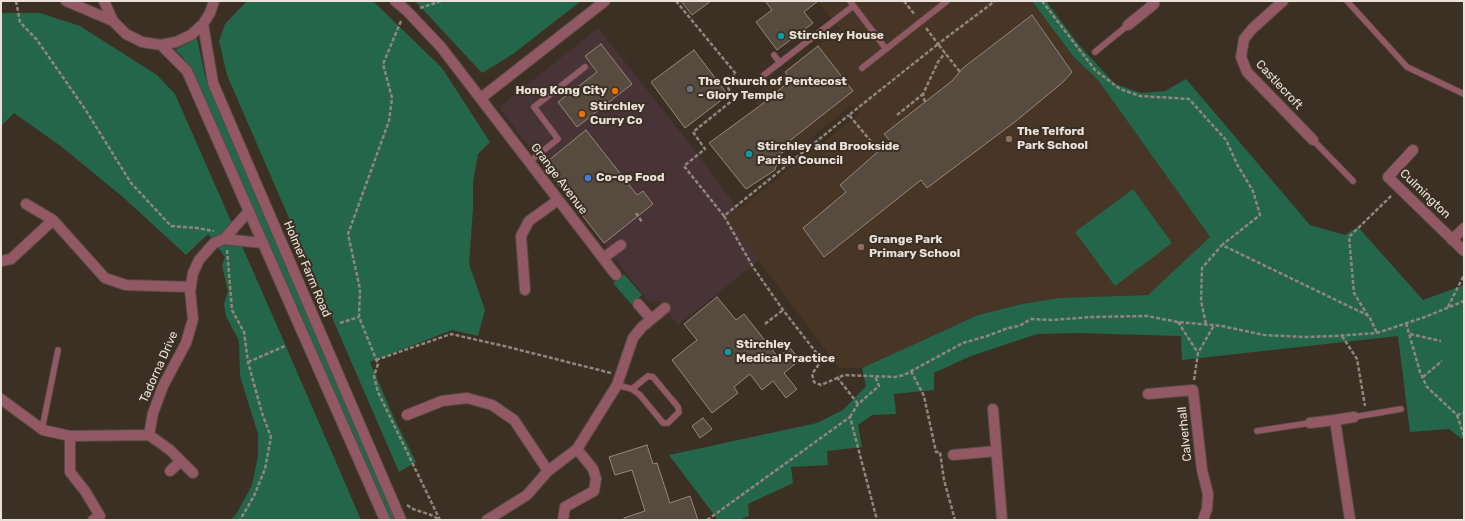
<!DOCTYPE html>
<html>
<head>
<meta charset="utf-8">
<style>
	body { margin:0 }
	#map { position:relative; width:1465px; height:521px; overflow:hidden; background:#3c3025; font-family:Rubik,sans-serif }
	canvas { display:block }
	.frame { position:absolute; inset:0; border:2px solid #eae2da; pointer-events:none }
</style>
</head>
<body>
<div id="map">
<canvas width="1465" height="521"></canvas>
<div class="frame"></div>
</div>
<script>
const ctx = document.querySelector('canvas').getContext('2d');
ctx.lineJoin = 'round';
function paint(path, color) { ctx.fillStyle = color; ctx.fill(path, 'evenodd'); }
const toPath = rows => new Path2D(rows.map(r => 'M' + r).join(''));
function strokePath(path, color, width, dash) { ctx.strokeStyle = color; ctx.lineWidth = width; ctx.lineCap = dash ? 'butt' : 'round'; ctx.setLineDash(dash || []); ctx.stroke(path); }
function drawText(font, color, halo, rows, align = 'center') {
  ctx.font = font + ' Rubik,sans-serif'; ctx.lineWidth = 4; ctx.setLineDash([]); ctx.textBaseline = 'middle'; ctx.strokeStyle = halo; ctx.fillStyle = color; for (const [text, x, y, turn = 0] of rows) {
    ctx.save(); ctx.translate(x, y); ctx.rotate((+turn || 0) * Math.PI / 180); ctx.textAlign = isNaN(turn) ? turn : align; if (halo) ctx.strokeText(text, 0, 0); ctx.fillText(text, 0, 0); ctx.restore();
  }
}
const commercial = toPath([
	[598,28,685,138,738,209,727,218,759,260,678,325,660,302,648,301,501,110,503,104]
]);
const built = toPath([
	[818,1,1032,1,1073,56,1098,80,1210,237,1148,295,1059,298,1022,304,978,315,862,368,839,368,727,218,859,114,852,105,796,150,755,101,763,95,762,88,840,29]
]);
const green = toPath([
	[253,1,370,1,374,2,442,68,490,142,478,154,473,182,473,209,469,264,485,310,478,336,452,330,370,362,394,418,416,462,399,472,227,75,219,41,225,24,246,2],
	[415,1,581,1,513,54,482,73],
	[1032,1,1046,1,1079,45,1115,84,1141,93,1165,91,1186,79,1310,225,1345,235,1358,227,1423,300,1464,285,1464,439,1462,439,1449,429,1410,432,1398,336,1182,360,1181,336,1078,333,1037,334,971,356,934,373,934,390,894,394,896,414,872,415,858,425,862,447,827,451,828,465,791,467,793,483,748,504,749,516,738,520,718,520,669,455,817,423,843,410,866,386,862,368,978,315,1022,304,1059,298,1148,295,1210,237,1098,80,1073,56],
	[1,13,40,13,80,26,157,75,175,94,278,328,361,520,230,520,237,513,252,485,258,456,258,434,240,376,239,341,226,316,224,304,228,291,222,266,225,257,208,234,186,255,124,198,62,147,14,113,1,126],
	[197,38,205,76,397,520,390,520,192,70,181,55,175,50],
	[1133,189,1172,243,1115,286,1075,232],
	[624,274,642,295,631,304,613,283]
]);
const building = toPath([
	[681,1,711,1,692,15,681,1],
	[765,1,818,1,804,12,813,23,777,50,756,22,772,10,765,1],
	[1032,15,1072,72,1062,83,1016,121,927,188,921,180,824,257,803,228,846,192,840,185,890,141,884,134,952,81,963,68,1032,15],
	[601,44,632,84,577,127,558,102,597,72,585,56,601,44],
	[818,46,853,91,783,146,786,150,773,159,777,163,775,170,746,189,709,143,761,105,791,80,785,72,818,46],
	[694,50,728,95,685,128,651,82,694,50],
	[586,130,637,195,643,191,653,204,604,243,543,165,586,130],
	[717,297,736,320,744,314,778,357,790,348,800,360,784,373,797,389,786,398,773,381,762,390,750,374,734,387,738,393,712,413,672,360,697,340,684,324,717,297],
	[703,418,712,429,700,438,692,426,703,418],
	[647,445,653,464,657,463,670,503,690,496,698,520,624,520,624,518,645,511,632,470,615,475,609,457,647,445]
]);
const path = toPath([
	[16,1,20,22,37,40,85,109,131,183,171,226,197,228,214,231],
	[676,1,736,74,725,82,734,99,693,132,705,149,684,166,724,216,849,115],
	[904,1,915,15],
	[1042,1,1095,70,1120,89,1140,96,1189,99,1226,140,1238,166,1253,191,1260,215,1222,245,1369,316,1377,333],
	[420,8,441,1],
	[401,21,383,64,392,98,389,121,348,234,360,289,359,317,378,364,374,376,378,392,440,520],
	[926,28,938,44,995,1],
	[925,102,923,94,938,62,945,53],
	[897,115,923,94],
	[879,151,849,115,938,44,960,72],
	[636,213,642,222],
	[724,216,753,267,783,310,822,360,812,374,814,382,821,385,844,375,895,377,904,375,963,343,987,336,1008,328,1019,326,1031,319,1052,320,1091,317,1147,316,1178,322,1222,326,1264,335,1305,337,1334,336,1377,333,1425,317,1464,301],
	[227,250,232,310,244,332,248,362,262,413,271,437,265,469,254,496,240,520],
	[1448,307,1464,275],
	[1368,316,1354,293,1349,237,1392,195],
	[1178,322,1198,353],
	[340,323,359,317],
	[1406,323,1420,372,1427,387,1457,415,1464,413],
	[765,324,783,310],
	[1206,324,1201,301,1202,268,1222,245],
	[1410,334,1441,341],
	[1342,336,1357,359,1365,406],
	[376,360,451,334,504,346,611,373],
	[248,362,285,346],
	[911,371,924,396,936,452,940,452,944,480,955,520],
	[837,377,858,404],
	[1423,377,1442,361],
	[1194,380,1198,353,1214,325],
	[1457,415,1464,436],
	[850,417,858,404,879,386,875,376],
	[407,505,413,509,431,515,440,520],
	[707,520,850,417,877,520]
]);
const service = toPath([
	[850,1,886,49],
	[1347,1,1407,67,1464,94],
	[1095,52,1128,25],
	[774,55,780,63],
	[862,68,947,1],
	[764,75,853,6],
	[1313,140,1353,181],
	[529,162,558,139,534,107,585,67],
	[617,385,632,389,640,395,663,423,668,423,679,412,678,407,653,377,648,376,632,389],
	[1354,417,1401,409],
	[42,429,58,350],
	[1257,431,1310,423]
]);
const minor = toPath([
	[395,1,406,10,441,47,616,275],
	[1283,1,1252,29,1244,39,1241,57,1247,72,1313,140],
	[1128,25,1154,4,1152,1],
	[481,98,605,1],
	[1413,150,1388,177,1464,251],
	[26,204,53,220],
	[224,239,263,243],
	[1452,240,1464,228],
	[603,258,621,245],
	[1,261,11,259,53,220,105,278,126,285,191,287],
	[525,290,521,236,529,221,558,200],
	[638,304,651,319],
	[1148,394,1193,390,1202,470,1208,494,1207,509,1203,520],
	[1,399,43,430,70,436,149,435,153,413,163,386,186,343,193,319,190,290,193,273,199,260,214,243,224,239,249,211],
	[993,409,1002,520],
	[407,415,442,401,467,398,492,405,514,420,548,471],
	[1310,423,1335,420],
	[149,435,170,450,193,473],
	[70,436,70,472,85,491,100,516,93,520],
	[953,455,996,451],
	[170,471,181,461],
	[487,520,527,495,548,471,577,449,617,385,633,338,642,327,665,308],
	[563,520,565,507,594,491,596,479,593,469,577,449],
	[1350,520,1335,420,1354,417]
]);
const tertiary = toPath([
	[66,1,113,21],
	[104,1,113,21,126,34,142,42,161,45,176,42,191,35,203,24,210,13,214,1],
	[203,24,213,83,401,520],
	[161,45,187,71,385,520]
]);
const markers = [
	[781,36,4,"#0f9aa8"],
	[690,89,4,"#6b7280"],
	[615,91,4,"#e8710a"],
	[582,114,4,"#e8710a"],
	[1009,139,4,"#8d6e63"],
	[749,154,4,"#0f9aa8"],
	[588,178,4,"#3f7fe0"],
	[861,247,4,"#8d6e63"],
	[728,352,4,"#0f9aa8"]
];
const poiNames = [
	["Stirchley House",789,36],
	["The Church of Pentecost",698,82],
	["- Glory Temple",698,96],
	["Hong Kong City",607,91,"right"],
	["Stirchley",590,107],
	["Curry Co",590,121],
	["The Telford",1017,132],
	["Park School",1017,146],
	["Stirchley and Brookside",757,147],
	["Parish Council",757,161],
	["Co-op Food",596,178],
	["Grange Park",869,240],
	["Primary School",869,254],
	["Stirchley",736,345],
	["Medical Practice",736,359]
];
const streetNames = [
	["Castlecroft",1279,85,47],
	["Grange Avenue",559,179,53],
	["Culmington",1425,194,44],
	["Holmer Farm Road",307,269,67],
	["Tadorna Drive",159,367,-66],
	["Calverhall",1185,434,-96]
];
paint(commercial, '#483437');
paint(built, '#473525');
paint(green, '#246649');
paint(building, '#574a3e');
strokePath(building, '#96877a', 1);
strokePath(service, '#584c42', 7);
strokePath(minor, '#584c42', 12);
strokePath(tertiary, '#584c42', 12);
strokePath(path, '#90867d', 2.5, [4, 2]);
strokePath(service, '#925965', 5.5);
strokePath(minor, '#925965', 10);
strokePath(tertiary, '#925965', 10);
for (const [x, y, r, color] of markers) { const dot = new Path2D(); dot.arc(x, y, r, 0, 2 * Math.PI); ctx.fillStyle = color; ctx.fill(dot); strokePath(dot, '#3c3025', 1.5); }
drawText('bold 12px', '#eae2da', '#3c3025', poiNames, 'left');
drawText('12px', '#eae2da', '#3c3025', streetNames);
</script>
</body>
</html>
